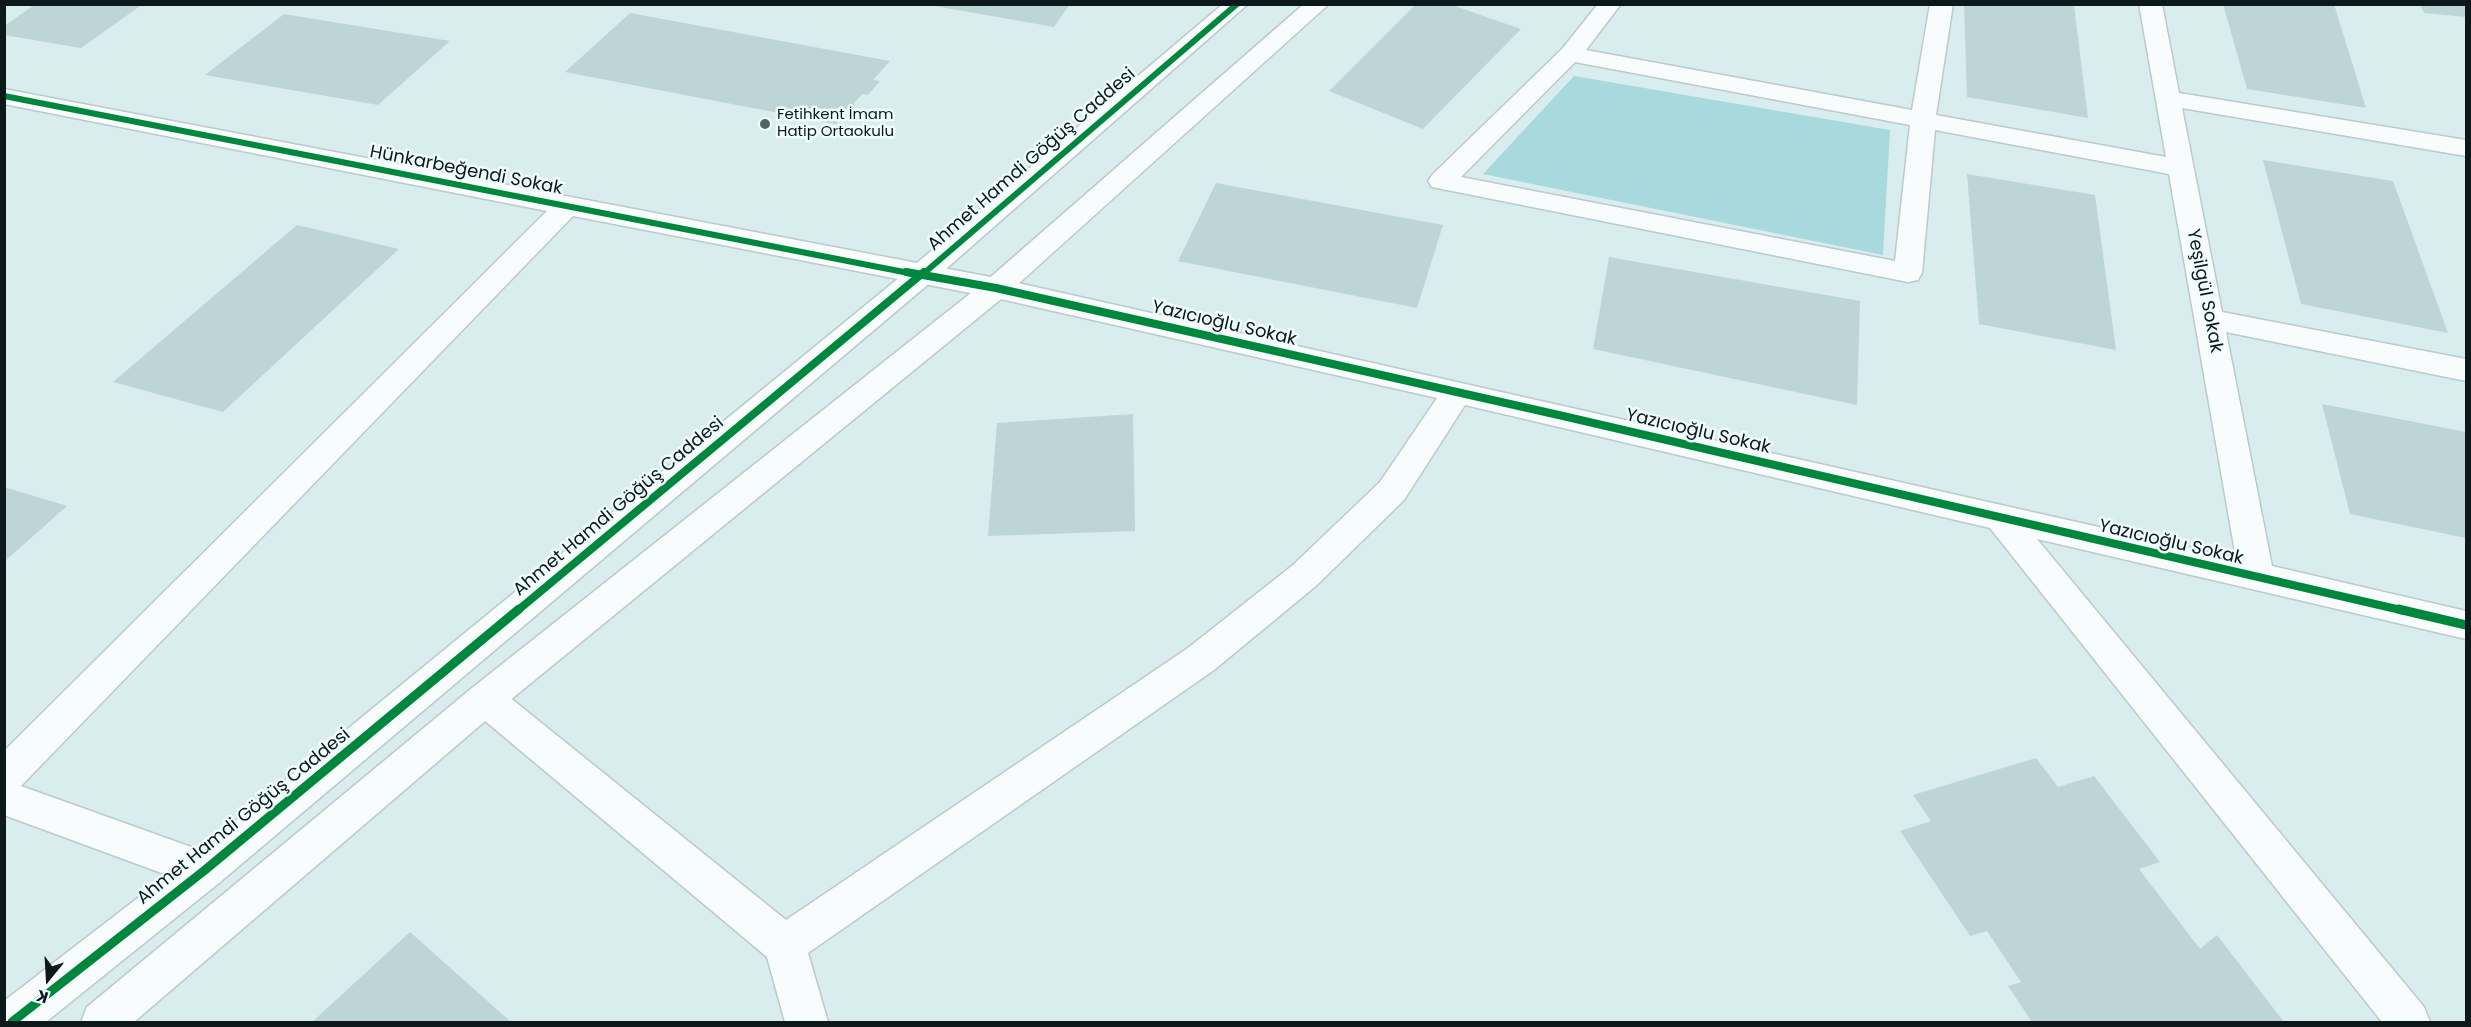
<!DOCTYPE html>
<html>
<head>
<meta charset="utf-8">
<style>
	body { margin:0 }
	#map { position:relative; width:2471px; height:1027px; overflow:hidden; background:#daedee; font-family:Poppins,sans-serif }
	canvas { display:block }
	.frame { position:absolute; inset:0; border:6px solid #0c1819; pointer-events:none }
	.north { position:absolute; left:18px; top:949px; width:60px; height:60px; -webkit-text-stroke:4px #f0fdfe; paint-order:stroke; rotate:198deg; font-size:16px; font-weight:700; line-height:24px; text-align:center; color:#0c1819 }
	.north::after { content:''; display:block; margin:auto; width:21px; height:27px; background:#0c1819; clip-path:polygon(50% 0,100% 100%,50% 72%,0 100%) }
</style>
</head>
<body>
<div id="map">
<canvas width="2471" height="1027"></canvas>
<div class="frame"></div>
<div class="north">K</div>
</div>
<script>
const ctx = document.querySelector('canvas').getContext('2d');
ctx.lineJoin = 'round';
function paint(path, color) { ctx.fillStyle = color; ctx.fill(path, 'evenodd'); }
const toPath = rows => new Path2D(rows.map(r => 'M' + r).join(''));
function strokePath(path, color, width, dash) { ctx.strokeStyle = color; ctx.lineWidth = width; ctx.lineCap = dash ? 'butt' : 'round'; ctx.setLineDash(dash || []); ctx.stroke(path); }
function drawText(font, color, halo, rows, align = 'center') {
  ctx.font = font + ' Poppins,sans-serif'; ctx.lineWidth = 5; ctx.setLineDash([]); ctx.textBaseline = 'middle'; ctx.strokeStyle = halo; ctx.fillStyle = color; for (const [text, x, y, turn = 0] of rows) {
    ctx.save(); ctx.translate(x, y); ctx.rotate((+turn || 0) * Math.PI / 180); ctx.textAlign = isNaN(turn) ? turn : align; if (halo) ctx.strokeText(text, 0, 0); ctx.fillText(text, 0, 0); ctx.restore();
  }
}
const green = toPath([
	[1574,76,1890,130,1883,255,1483,174]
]);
const building = toPath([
	[36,4,143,4,81,48,4,35,4,26],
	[923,4,1070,4,1054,27],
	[1416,4,1449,4,1521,29,1423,129,1329,91],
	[1964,4,2074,5,2088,118,1967,97],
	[2223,4,2334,4,2366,108,2247,89],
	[2419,4,2466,4,2466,17,2424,13],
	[630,13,890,61,873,80,880,81,868,95,862,94,836,124,565,72],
	[284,14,450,41,378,105,205,75],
	[2263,160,2393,181,2448,333,2301,304],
	[1967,174,2095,195,2116,350,1979,324],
	[1216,183,1443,225,1417,308,1178,261],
	[297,225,399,249,223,412,113,382],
	[1609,257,1860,301,1857,405,1593,349],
	[2322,404,2466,432,2466,538,2350,514],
	[1133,414,1135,531,988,536,997,423],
	[4,487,67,506,4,562],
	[2036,758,2058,787,2094,776,2160,862,2139,869,2200,949,2217,935,2284,1022,2032,1022,2008,986,2021,982,1987,931,1970,936,1900,831,1931,821,1913,795],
	[410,932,511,1022,312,1022]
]);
const minor = toPath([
	[1598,4,1621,4,1586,50,1912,110,1930,4,1953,4,1936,115,2166,157,2139,4,2162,4,2179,93,2466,140,2466,156,2182,108,2222,312,2466,359,2466,381,2226,332,2272,566,2466,611,2466,639,2037,539,2424,1007,2430,1022,2382,1022,1990,528,1465,405,1404,500,1317,585,1214,670,808,953,828,1022,785,1022,767,957,472,710,467,699,472,688,485,683,498,688,786,920,1188,648,1293,565,1380,482,1437,398,996,298,573,216,21,786,219,857,225,870,219,883,205,889,4,815,4,751,547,211,4,104,4,89,996,278,2236,558,2169,174,1935,130,1922,273,1918,280,1908,282,1432,187,1428,181,1432,175,1562,49,1598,4],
	[1575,62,1910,125,1895,261,1461,177,1575,62]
]);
const tertiary = toPath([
	[1223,4,1248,4,931,282,219,883,46,1022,4,1022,4,1001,191,857,911,268,1223,4],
	[1304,4,1329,4,1006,295,498,710,134,1022,81,1022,87,1007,472,688,986,281,1304,4]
]);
const cyclewayFar2 = toPath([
	[4,96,914,274],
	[923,274,1237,4]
]);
const cyclewayFar1 = toPath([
	[906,272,996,288,1563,416,2405,611],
	[517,611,924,272]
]);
const cycleway = toPath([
	[2398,609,2466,625],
	[12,1022,205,870,519,609]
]);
const markers = [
	[765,124,6,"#546364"]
];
const farPoinames = [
	["Fetihkent İmam",777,115],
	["Hatip Ortaokulu",777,132]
];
const streetNames = [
	["Ahmet Hamdi Göğüş Caddesi",1032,160,-41],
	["Hünkarbeğendi Sokak",466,171,11],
	["Yeşilgül Sokak",2204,291,79],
	["Yazıcıoğlu Sokak",1224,324,13],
	["Yazıcıoğlu Sokak",1698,432,13],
	["Ahmet Hamdi Göğüş Caddesi",619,507,-40],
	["Yazıcıoğlu Sokak",2171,543,13],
	["Ahmet Hamdi Göğüş Caddesi",244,817,-39]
];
paint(green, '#a8d9dc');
paint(building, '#bdd5d6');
strokePath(minor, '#bbcaca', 3);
strokePath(tertiary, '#bbcaca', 3);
paint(minor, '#f9fcfc');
paint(tertiary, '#f9fcfc');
strokePath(cyclewayFar2, '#00873e', 6);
strokePath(cyclewayFar1, '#00873e', 8);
strokePath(cycleway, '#00873e', 9);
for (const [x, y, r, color] of markers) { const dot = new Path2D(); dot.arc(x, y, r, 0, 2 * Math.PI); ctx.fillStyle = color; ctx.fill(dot); strokePath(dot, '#f0fdfe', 2); }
drawText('15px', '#0c1819', '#f0fdfe', farPoinames, 'left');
drawText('18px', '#0c1819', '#f0fdfe', streetNames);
</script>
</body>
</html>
